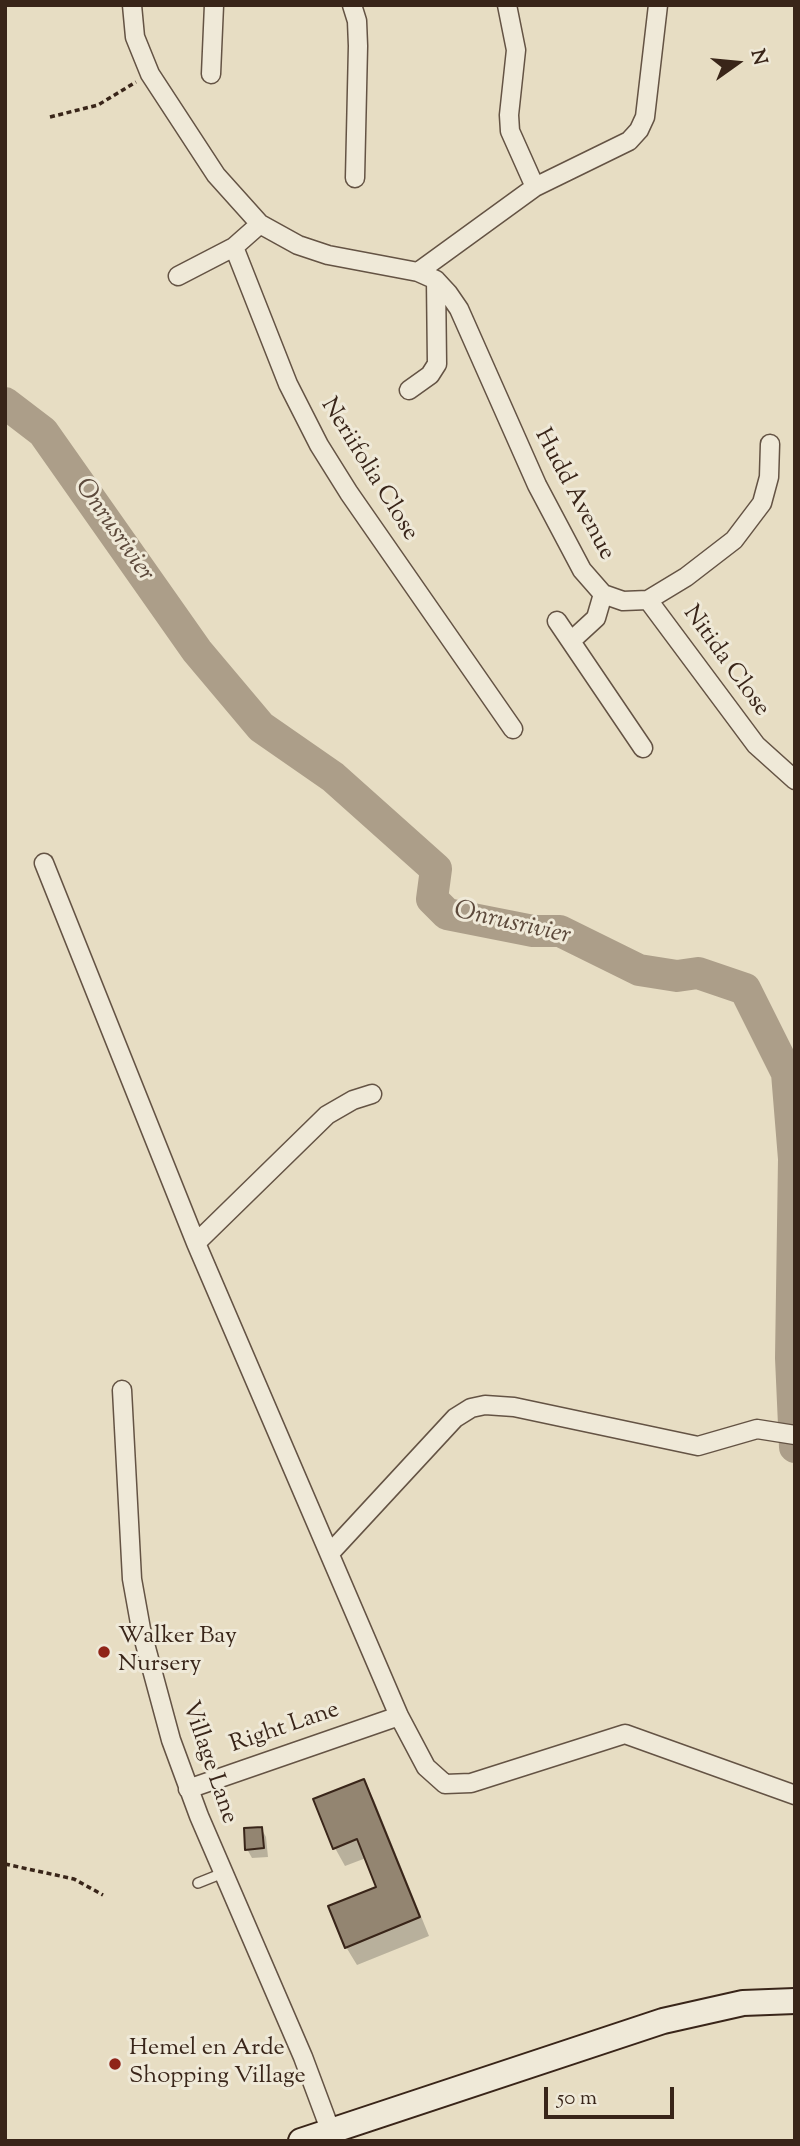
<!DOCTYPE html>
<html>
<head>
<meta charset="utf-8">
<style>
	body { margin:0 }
	#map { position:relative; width:800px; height:2146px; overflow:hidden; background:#e7ddc3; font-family:"Sorts Mill Goudy",serif }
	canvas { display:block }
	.frame { position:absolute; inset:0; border:7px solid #392519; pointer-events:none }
	.north { position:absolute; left:702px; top:28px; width:70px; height:70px; -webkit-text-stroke:5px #efe9d8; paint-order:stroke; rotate:75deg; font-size:19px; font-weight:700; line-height:28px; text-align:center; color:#392519 }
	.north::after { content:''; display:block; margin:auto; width:24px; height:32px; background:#392519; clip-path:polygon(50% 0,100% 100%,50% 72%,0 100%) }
	.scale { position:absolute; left:544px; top:2087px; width:130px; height:32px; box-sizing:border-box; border:4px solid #392519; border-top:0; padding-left:9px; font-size:21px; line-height:24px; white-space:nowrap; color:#392519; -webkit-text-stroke:5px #efe9d8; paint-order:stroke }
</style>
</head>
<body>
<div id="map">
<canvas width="800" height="2146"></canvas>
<div class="frame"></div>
<div class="north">N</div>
<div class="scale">50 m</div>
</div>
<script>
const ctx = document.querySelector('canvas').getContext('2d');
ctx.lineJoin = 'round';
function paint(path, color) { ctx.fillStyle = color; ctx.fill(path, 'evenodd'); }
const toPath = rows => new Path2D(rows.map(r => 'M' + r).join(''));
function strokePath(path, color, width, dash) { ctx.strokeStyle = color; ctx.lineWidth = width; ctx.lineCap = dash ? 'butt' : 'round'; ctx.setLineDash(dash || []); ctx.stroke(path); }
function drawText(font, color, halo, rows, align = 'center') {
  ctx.font = font + ' "Sorts Mill Goudy",serif'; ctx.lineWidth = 6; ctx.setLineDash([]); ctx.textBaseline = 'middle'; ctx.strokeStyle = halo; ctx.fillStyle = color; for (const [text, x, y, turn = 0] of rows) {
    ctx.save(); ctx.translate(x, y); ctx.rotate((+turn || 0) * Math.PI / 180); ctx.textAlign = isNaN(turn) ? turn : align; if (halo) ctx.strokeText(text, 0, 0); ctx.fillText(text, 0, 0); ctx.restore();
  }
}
const shadow = toPath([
	[363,1781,374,1800,429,1936,357,1965,346,1947,378,1888,366,1858,345,1866,335,1848],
	[261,1828,266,1837,268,1857,252,1858,247,1849]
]);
const river = toPath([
	[5,403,43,432,197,651,261,727,333,777,436,869,432,899,447,914,533,931,560,931,639,970,677,976,698,973,745,989,787,1073,794,1159,791,1358,795,1447]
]);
const building = toPath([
	[364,1779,420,1917,345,1948,328,1906,376,1887,357,1839,333,1849,313,1799,364,1779],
	[262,1827,264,1848,245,1850,244,1828,262,1827]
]);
const path = toPath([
	[50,117,98,105,136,82],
	[5,1864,74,1879,103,1895]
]);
const service = toPath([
	[198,1883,223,1873]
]);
const minor = toPath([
	[132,5,135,37,150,74,216,175,260,224,298,245,328,255,418,272,436,280,448,293,459,309,537,485,582,570,603,594,623,601,648,600,686,577,734,540,762,503,769,477,770,444],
	[352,5,357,21,358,46,355,178],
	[507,5,516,50,509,115,510,131,535,187],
	[211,74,214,5],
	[234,247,288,384,319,445,349,493,513,729],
	[418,272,535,187,629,141,639,130,645,117,658,5],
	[178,276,234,247,260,224],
	[409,390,430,375,437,364,436,280],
	[648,600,756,745,795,780],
	[557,621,643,748],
	[571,641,596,618,603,594],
	[44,863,196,1243],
	[372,1094,353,1100,327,1115,196,1243,399,1716,426,1767,445,1784,471,1783,625,1734,795,1795],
	[122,1390,132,1579,141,1629,171,1740,199,1816,303,2057,331,2132],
	[331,1552,455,1418,471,1408,485,1405,514,1407,698,1446,757,1429,795,1435],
	[188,1789,399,1716]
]);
const secondary = toPath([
	[301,2141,663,2021,743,2003,795,2001]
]);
const markers = [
	[104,1652,7,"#8f2418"],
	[115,2064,7,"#8f2418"]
];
const streetNames = [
	["Neriifolia Close",368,470,58],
	["Hudd Avenue",573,495,62],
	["Nitida Close",725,662,54],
	["Right Lane",285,1729,-19],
	["Village Lane",208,1763,71]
];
const poiNames = [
	["Walker Bay",118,1638],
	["Nursery",118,1666],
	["Hemel en Arde",129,2050],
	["Shopping Village",129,2078]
];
const waterNames = [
	["Onrusrivier",113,531,55],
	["Onrusrivier",512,925,13]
];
paint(shadow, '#0003');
strokePath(river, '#ac9e89', 32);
paint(building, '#938571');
strokePath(building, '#392519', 2);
strokePath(service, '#645344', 12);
strokePath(minor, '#645344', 21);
strokePath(secondary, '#392519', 28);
strokePath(path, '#392519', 3.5, [5, 3.5]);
strokePath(service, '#efe9d8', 9);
strokePath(minor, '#efe9d8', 18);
strokePath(secondary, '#efe9d8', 24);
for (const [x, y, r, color] of markers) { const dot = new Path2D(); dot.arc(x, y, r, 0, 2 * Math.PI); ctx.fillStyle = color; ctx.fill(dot); strokePath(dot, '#efe9d8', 2.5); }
drawText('24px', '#392519', '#efe9d8', streetNames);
drawText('24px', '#392519', '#efe9d8', poiNames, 'left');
drawText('italic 26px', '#5c493b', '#efe9d8', waterNames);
</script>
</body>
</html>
